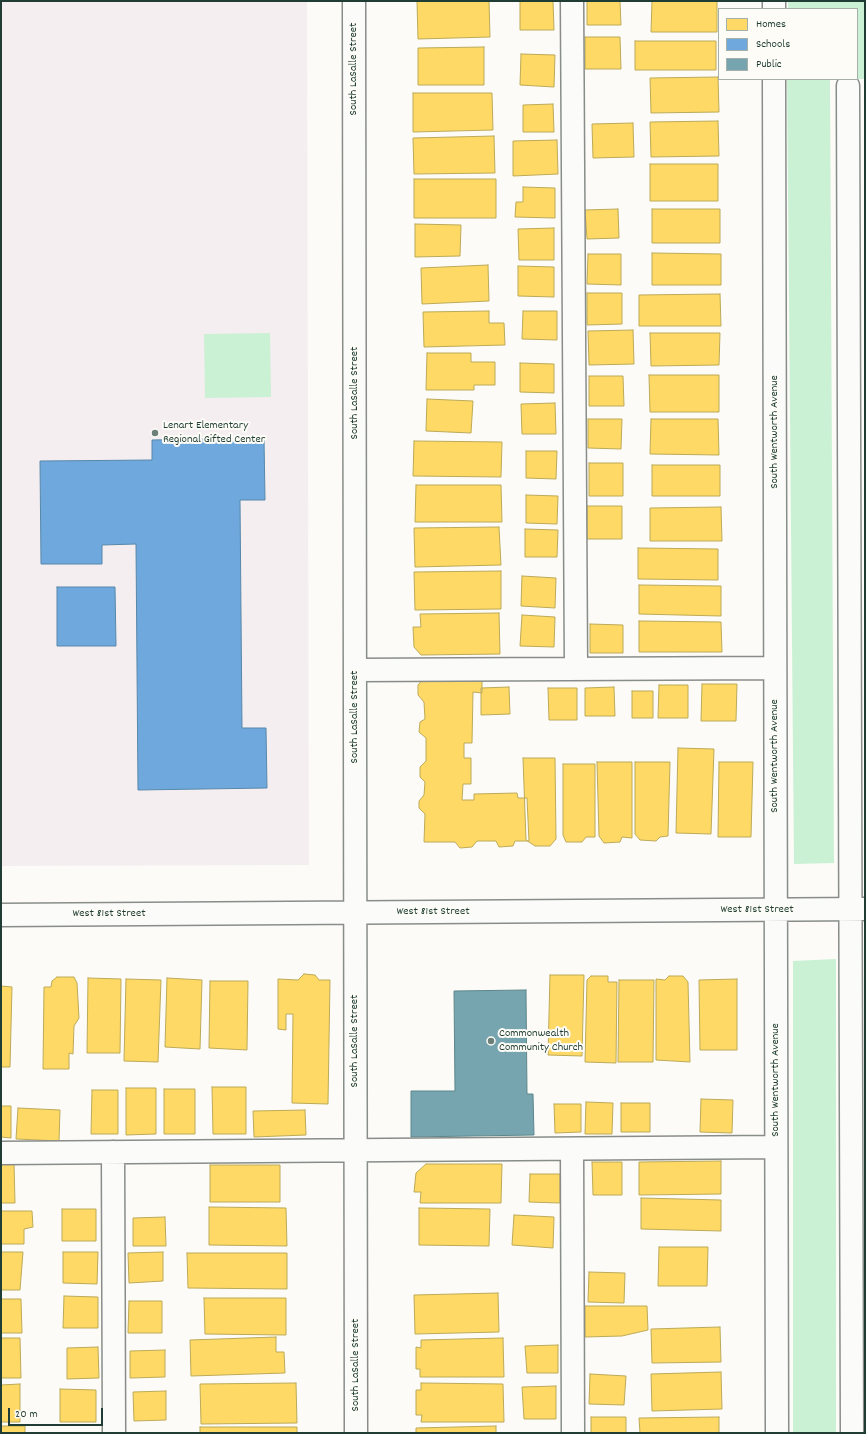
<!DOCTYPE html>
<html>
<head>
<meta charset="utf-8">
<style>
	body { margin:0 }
	#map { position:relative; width:866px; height:1434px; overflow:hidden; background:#fcfbf8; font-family:Dekko,sans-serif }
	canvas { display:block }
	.frame { position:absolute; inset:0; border:2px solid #1f3d34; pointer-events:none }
	.legend { position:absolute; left:718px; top:8px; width:140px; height:72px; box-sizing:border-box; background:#fdfcf7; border:1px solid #a4b0a9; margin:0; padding:5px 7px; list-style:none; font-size:12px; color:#1f3d34 }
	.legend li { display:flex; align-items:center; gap:8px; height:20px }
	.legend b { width:20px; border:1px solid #a4b0a9 }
	.scale { position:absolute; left:8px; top:1408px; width:95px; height:18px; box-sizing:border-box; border:2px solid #1f3d34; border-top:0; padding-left:5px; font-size:12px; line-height:14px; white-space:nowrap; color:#1f3d34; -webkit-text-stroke:3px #fdfcf7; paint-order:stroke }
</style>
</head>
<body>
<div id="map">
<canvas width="866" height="1434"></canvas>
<div class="frame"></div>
<ul class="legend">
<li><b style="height:11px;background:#ffd966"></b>Homes</li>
<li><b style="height:11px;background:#6fa8dc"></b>Schools</li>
<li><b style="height:11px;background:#76a5af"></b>Public</li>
</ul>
<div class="scale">20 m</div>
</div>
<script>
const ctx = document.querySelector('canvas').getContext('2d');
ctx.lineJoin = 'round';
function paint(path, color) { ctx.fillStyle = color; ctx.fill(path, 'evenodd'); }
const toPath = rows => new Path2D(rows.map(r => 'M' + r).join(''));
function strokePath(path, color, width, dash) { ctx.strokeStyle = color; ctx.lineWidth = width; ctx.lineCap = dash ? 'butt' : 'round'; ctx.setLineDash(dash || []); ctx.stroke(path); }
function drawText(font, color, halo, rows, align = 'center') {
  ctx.font = font + ' Dekko,sans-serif'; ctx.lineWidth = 4; ctx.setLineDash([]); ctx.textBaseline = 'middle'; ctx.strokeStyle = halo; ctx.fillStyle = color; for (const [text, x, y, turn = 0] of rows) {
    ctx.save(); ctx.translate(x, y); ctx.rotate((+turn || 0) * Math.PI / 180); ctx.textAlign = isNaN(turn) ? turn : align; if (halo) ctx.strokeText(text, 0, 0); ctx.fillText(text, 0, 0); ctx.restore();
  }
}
const built = toPath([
	[1,1,307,1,309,865,1,866]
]);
const green = toPath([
	[788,1,865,1,865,79,830,79,834,863,794,864,787,79,857,79,857,9,788,9],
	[270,333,271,397,205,398,204,334],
	[836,959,836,1433,793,1433,793,961]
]);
const homes = toPath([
	[417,1,489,1,490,37,418,39,417,1],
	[520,1,553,1,554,30,520,30,520,1],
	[587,1,620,1,621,25,587,25,587,1],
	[652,1,717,1,717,32,651,32,652,1],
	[585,37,620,37,621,69,585,69,585,37],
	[635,41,716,41,716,70,635,70,635,41],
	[484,47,484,85,418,85,418,48,484,47],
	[521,54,555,55,554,87,520,85,521,54],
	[718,77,719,112,651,113,650,78,718,77],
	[413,93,492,93,493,130,413,132,413,93],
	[553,104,554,132,523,132,523,105,553,104],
	[718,121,719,156,651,157,650,122,718,121],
	[633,123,634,157,593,158,592,124,633,123],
	[494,136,495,173,414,174,413,138,494,136],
	[557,140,558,174,513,176,513,141,557,140],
	[650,164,718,164,718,201,650,201,650,164],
	[414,179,496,179,496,218,414,218,414,179],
	[523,187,555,188,555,218,515,217,516,202,523,202,523,187],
	[618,209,619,238,587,239,585,210,618,209],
	[652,209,720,209,720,243,652,243,652,209],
	[415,224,461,225,460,256,415,257,415,224],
	[554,228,554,260,519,260,518,229,554,228],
	[652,253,721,254,721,285,652,285,652,253],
	[588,254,621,254,621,285,587,284,588,254],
	[488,265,489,301,422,304,421,268,488,265],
	[518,266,554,267,554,297,518,296,518,266],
	[587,293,622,293,622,324,587,325,587,293],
	[720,294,721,326,639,326,639,295,720,294],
	[489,311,489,323,504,323,505,345,424,347,423,312,489,311],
	[523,311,557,311,557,340,522,339,523,311],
	[633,330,634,364,589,365,588,331,633,330],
	[650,333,720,333,719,365,651,366,650,333],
	[427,353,471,353,471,362,495,362,495,385,474,385,474,390,426,390,427,353],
	[520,363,554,364,554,393,520,392,520,363],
	[649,375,719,375,719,412,650,412,649,375],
	[589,376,623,376,624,406,589,406,589,376],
	[427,399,473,401,471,433,426,431,427,399],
	[555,403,556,434,522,434,521,404,555,403],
	[588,419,622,419,621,449,588,448,588,419],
	[651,419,718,419,719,455,650,454,651,419],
	[414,441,502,442,501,477,413,476,414,441],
	[526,451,557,451,556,479,526,478,526,451],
	[589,463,623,463,623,496,589,496,589,463],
	[652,465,720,465,720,496,652,496,652,465],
	[416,485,501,485,502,522,415,522,416,485],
	[526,495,558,496,557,524,526,523,526,495],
	[587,506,622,506,622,539,587,539,587,506],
	[721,507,722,541,650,541,650,508,721,507],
	[499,527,501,565,415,567,414,528,499,527],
	[525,529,558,530,557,557,525,557,525,529],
	[638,548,718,549,718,580,638,579,638,548],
	[501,571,501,609,415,610,414,572,501,571],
	[522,576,556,578,555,608,521,606,522,576],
	[639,585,721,586,721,616,639,614,639,585],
	[499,613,500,654,421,655,414,647,413,627,421,627,420,614,499,613],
	[522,615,555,617,554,647,520,646,522,615],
	[639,621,721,622,722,652,639,652,639,621],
	[590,624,623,625,623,653,590,653,590,624],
	[482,677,482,693,473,692,472,743,464,743,464,758,471,758,471,784,463,784,462,800,474,800,474,794,517,793,518,798,527,798,529,841,515,841,513,846,499,847,496,841,477,841,472,847,460,848,455,842,424,842,425,814,419,808,419,801,424,795,425,782,420,777,420,767,426,761,426,738,419,732,420,722,425,719,424,702,418,695,418,685,424,678,482,677],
	[702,684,737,684,736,721,701,721,702,684],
	[659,685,688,685,688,718,658,718,659,685],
	[509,687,510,714,481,715,481,688,509,687],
	[614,687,615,716,585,716,585,688,614,687],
	[548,688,577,688,577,720,549,720,548,688],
	[632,691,653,691,653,718,632,718,632,691],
	[678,748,714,749,711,834,676,833,678,748],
	[523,758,555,758,556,839,550,846,535,846,526,840,523,758],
	[597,762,632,762,632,838,622,837,620,842,604,843,599,836,597,762],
	[635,762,670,762,668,836,660,837,656,841,640,840,635,834,635,762],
	[719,762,753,762,751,837,718,837,719,762],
	[563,764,595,764,595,837,586,837,582,842,566,842,563,835,563,764],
	[304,974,315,975,319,980,330,980,328,1104,292,1103,293,1014,286,1014,286,1030,278,1029,278,979,298,980,304,974],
	[550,975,584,975,582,1056,548,1055,550,975],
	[591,976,608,976,608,982,617,982,616,1063,585,1062,587,980,591,976],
	[669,976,683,976,688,982,690,1062,656,1060,656,979,665,980,669,976],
	[57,977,74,977,77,983,79,1018,74,1026,73,1054,69,1053,69,1069,43,1069,44,987,51,987,52,981,57,977],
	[88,978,121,979,120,1053,87,1053,88,978],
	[167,978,202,980,200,1049,165,1047,167,978],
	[126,979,161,980,158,1062,124,1061,126,979],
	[737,979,737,1050,700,1050,699,980,737,979],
	[619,980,654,980,653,1062,618,1062,619,980],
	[210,981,248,981,247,1050,209,1048,210,981],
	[1,986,12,987,10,1067,1,1067,1,986],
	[212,1087,246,1087,246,1134,213,1134,212,1087],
	[126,1088,156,1088,156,1134,126,1135,126,1088],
	[164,1089,195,1089,195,1134,164,1134,164,1089],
	[92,1090,118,1090,118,1134,91,1134,92,1090],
	[701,1099,733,1100,732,1133,700,1132,701,1099],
	[586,1102,613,1103,612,1134,585,1134,586,1102],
	[621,1103,650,1103,650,1132,621,1132,621,1103],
	[554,1104,581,1104,581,1132,555,1133,554,1104],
	[1,1106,11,1106,11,1138,1,1137,1,1106],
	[18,1108,60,1110,59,1141,16,1139,18,1108],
	[305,1110,306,1135,254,1137,253,1111,305,1110],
	[721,1161,721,1194,639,1195,639,1162,721,1161],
	[592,1162,622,1162,622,1195,593,1195,592,1162],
	[1,1163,14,1163,15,1203,1,1203,1,1163],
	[426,1164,502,1164,501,1203,420,1203,421,1192,414,1192,416,1173,426,1164],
	[210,1165,280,1165,280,1202,210,1202,210,1165],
	[530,1174,560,1174,560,1203,529,1202,530,1174],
	[641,1198,721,1200,721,1231,641,1229,641,1198],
	[209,1207,286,1208,287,1246,209,1245,209,1207],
	[419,1208,490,1209,489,1246,419,1245,419,1208],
	[62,1209,96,1209,96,1241,62,1241,62,1209],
	[1,1211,32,1211,33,1227,24,1229,24,1244,1,1244,1,1211],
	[514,1215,554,1217,553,1248,512,1245,514,1215],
	[165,1217,166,1246,133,1246,133,1218,165,1217],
	[659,1247,708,1247,707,1286,658,1286,659,1247],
	[1,1252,23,1252,20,1290,1,1290,1,1252],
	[63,1252,98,1252,97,1284,63,1283,63,1252],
	[163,1252,163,1281,129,1283,128,1253,163,1252],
	[187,1253,287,1253,287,1289,188,1288,187,1253],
	[589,1272,625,1273,624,1303,588,1302,589,1272],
	[498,1293,499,1332,415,1334,414,1295,498,1293],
	[64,1296,98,1297,98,1328,63,1328,64,1296],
	[204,1298,286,1298,286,1335,205,1334,204,1298],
	[1,1299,21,1299,22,1333,1,1333,1,1299],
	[129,1301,162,1301,162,1333,128,1333,129,1301],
	[585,1306,647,1306,648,1330,622,1336,585,1337,585,1306],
	[720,1327,721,1362,652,1363,651,1329,720,1327],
	[276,1337,276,1352,284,1352,285,1373,191,1376,190,1340,276,1337],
	[1,1338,20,1338,21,1378,1,1378,1,1338],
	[503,1338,504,1377,420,1377,420,1369,416,1369,416,1347,421,1348,421,1340,503,1338],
	[558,1345,558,1373,527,1373,525,1346,558,1345],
	[98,1347,99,1378,67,1379,67,1348,98,1347],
	[165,1350,165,1377,130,1378,130,1351,165,1350],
	[721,1372,722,1409,652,1411,651,1374,721,1372],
	[590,1374,626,1376,624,1405,589,1404,590,1374],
	[296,1383,297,1423,201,1424,200,1384,296,1383],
	[421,1383,503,1384,504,1422,421,1422,422,1415,416,1415,416,1390,421,1390,421,1383],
	[20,1384,20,1422,1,1422,1,1385,20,1384],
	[556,1386,556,1419,524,1419,522,1387,556,1386],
	[60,1389,96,1390,96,1422,60,1422,60,1389],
	[166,1391,166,1420,134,1421,133,1392,166,1391],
	[591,1417,626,1417,626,1433,591,1433,591,1417],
	[719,1417,719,1433,640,1433,639,1418,719,1417],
	[1,1426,25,1426,25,1433,1,1433,1,1426],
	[496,1426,496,1433,416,1433,416,1428,496,1426],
	[200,1427,297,1427,297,1433,200,1433,200,1427]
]);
const schools = toPath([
	[264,438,265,500,240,500,242,728,266,728,267,788,138,790,136,544,102,545,102,564,41,564,40,461,152,460,152,440,264,438],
	[57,587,115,587,116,646,57,646,57,587]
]);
const public = toPath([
	[526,990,527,1094,533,1094,534,1135,411,1137,411,1091,455,1091,454,991,526,990]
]);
const minor = toPath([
	[354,1,356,1433],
	[572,1,576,668],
	[774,1,774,9],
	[774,79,777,1433],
	[848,86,852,1433],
	[355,670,775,668],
	[1,915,865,909],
	[572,1149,573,1433],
	[113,1152,114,1433],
	[1,1153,776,1147]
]);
const markers = [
	[155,433,4,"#6c8079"],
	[491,1041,4,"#6c8079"]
];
const streetNames = [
	["South LaSalle Street",354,69,-90],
	["South LaSalle Street",355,393,-90],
	["South Wentworth Avenue",775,432,-90],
	["South LaSalle Street",355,717,-90],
	["South Wentworth Avenue",775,756,-90],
	["West 81st Street",757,910],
	["West 81st Street",433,912],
	["West 81st Street",109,914],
	["South LaSalle Street",355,1041,-90],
	["South Wentworth Avenue",776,1080,-90],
	["South LaSalle Street",356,1365,-90]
];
const poiNames = [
	["Lenart Elementary",163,426],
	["Regional Gifted Center",163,440],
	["Commonwealth",499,1034],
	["Community Church",499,1048]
];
paint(built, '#f5eef1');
paint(green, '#caf1d4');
paint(homes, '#ffd966');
strokePath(homes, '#bcaa57', 1);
paint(schools, '#6fa8dc');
strokePath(schools, '#5788aa', 1);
paint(public, '#76a5af');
strokePath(public, '#5c868a', 1);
strokePath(minor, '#888d8a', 25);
strokePath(minor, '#fbfbf9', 22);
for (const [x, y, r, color] of markers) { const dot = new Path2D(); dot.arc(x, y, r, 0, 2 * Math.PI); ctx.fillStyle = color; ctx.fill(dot); strokePath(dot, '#fdfcf7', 1.5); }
drawText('12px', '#1f3d34', '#fdfcf7', streetNames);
drawText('12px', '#1f3d34', '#fdfcf7', poiNames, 'left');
</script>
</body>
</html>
